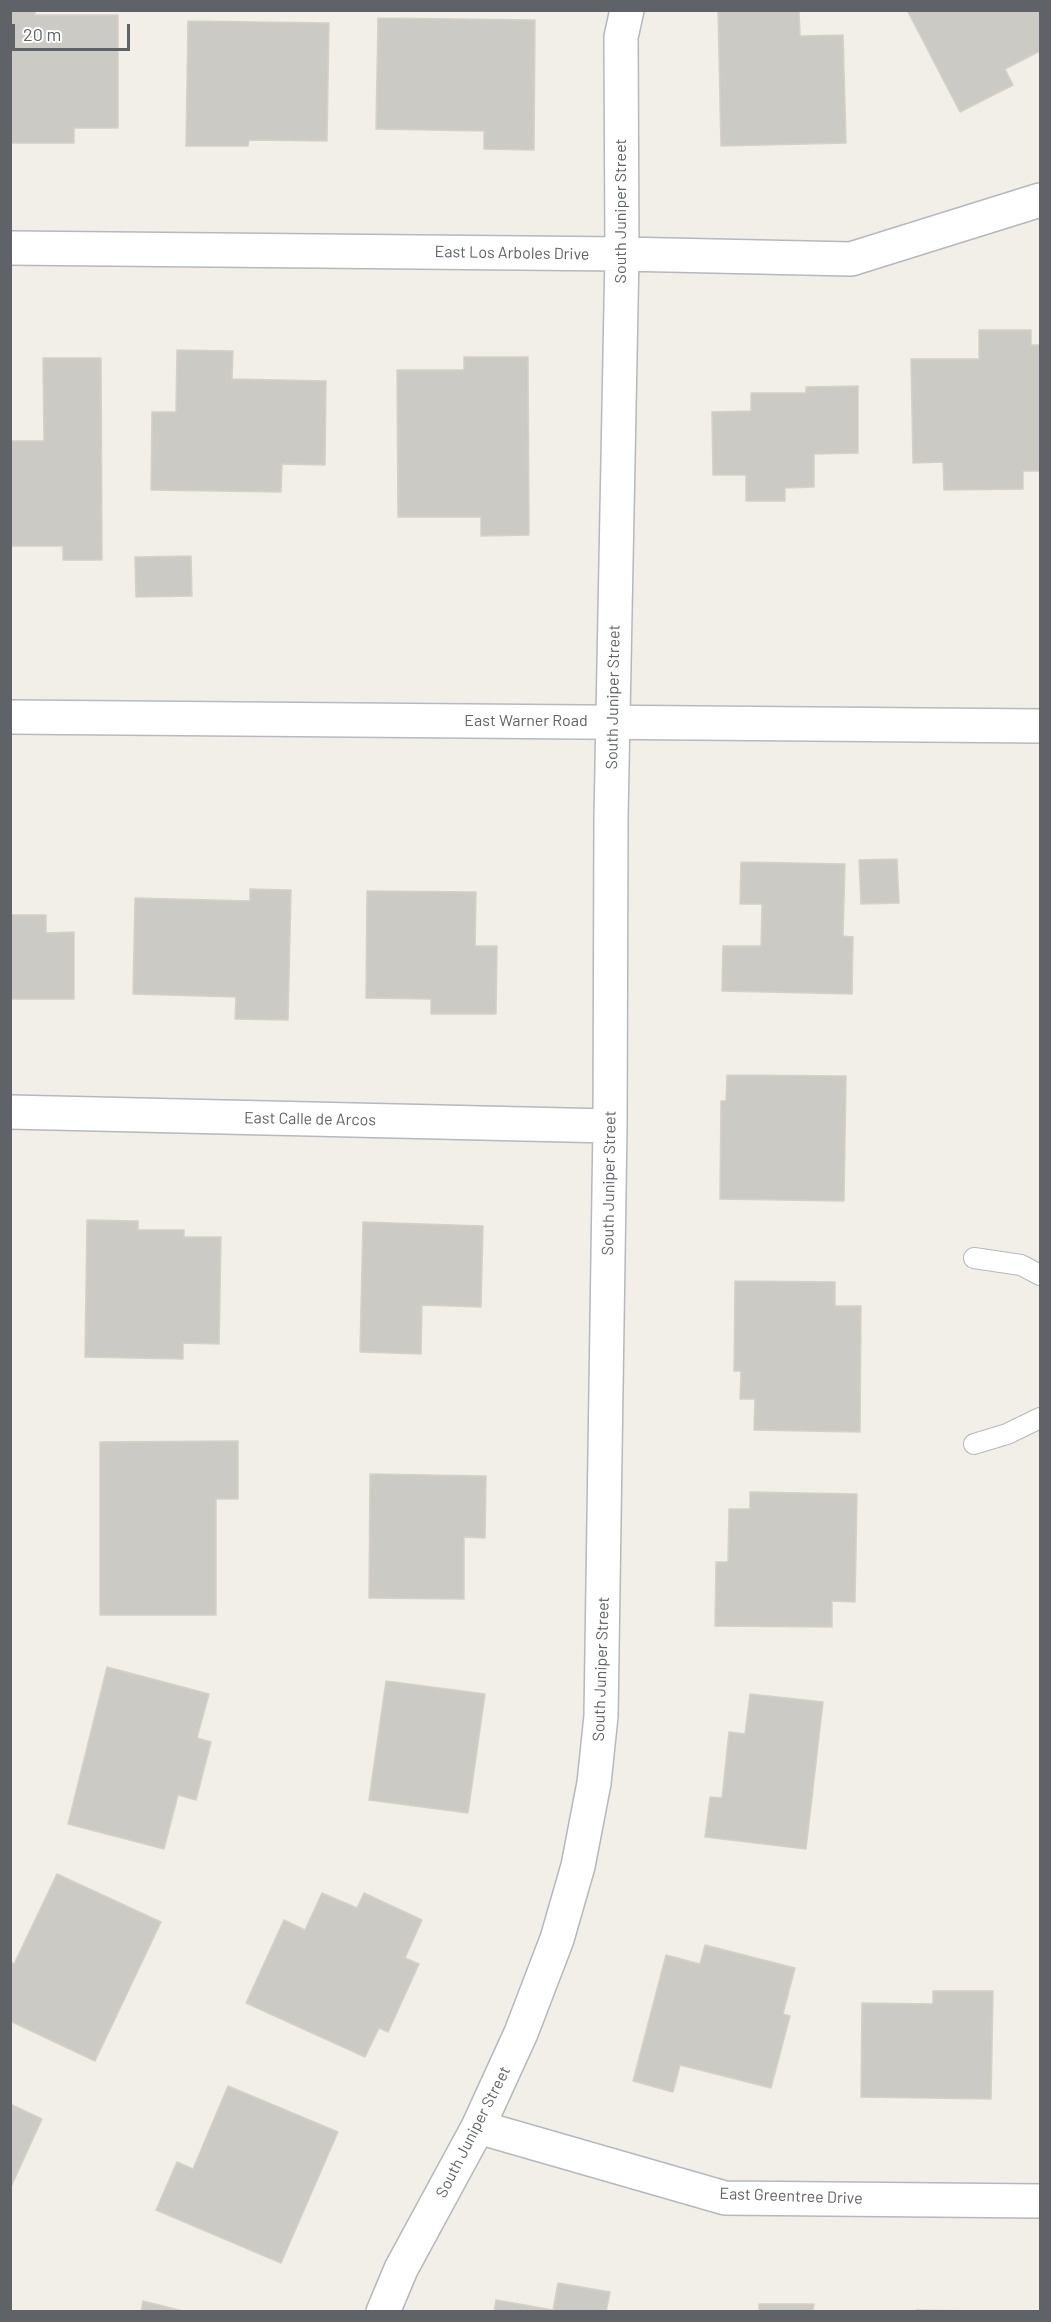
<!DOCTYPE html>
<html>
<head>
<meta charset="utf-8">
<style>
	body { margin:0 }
	#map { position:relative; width:1051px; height:2322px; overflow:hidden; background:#f1efe8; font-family:Barlow,sans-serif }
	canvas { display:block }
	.frame { position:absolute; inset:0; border:12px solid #5f6368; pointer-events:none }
	.scale { position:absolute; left:12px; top:24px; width:118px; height:27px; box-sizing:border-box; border:3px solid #5f6368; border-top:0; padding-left:8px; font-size:18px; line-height:21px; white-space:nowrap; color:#5f6368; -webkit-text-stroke:4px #fff; paint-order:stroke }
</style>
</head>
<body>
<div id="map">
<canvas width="1051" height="2322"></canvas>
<div class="frame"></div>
<div class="scale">20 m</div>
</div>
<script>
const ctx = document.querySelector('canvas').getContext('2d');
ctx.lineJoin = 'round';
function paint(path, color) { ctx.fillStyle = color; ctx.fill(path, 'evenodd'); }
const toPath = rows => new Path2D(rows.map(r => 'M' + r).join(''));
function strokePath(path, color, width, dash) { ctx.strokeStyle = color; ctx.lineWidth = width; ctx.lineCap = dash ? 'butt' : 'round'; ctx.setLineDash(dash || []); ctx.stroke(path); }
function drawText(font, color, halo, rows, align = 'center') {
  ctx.font = font + ' Barlow,sans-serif'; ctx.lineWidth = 6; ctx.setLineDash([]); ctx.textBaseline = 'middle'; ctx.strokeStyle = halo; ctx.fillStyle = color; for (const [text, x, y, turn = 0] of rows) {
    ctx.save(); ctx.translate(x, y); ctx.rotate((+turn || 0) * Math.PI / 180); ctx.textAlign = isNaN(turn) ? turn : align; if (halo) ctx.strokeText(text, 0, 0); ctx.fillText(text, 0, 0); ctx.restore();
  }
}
const building = toPath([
	[10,10,35,10,35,15,118,15,118,128,74,128,74,143,10,143,10,10],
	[718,10,799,10,800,36,843,35,846,143,721,146,718,10],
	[907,10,1040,10,1040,51,1005,69,1013,85,960,112,907,10],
	[378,18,535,20,534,150,484,149,484,131,376,129,378,18],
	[188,21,329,23,327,141,249,140,248,146,186,146,188,21],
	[979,330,1031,330,1031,345,1040,345,1040,471,1023,471,1023,489,944,490,943,462,913,463,911,359,979,359,979,330],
	[177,350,233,351,232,379,326,381,325,465,282,464,281,492,151,490,152,412,176,412,177,350],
	[464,357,528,357,529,535,481,536,481,517,398,517,397,370,464,370,464,357],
	[43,358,101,358,102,560,63,560,63,546,10,546,10,431,11,441,44,441,43,358],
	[858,386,858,453,814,454,814,487,785,488,785,501,746,501,746,475,713,475,712,412,751,411,751,393,806,393,806,387,858,386],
	[191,556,192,596,136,597,135,557,191,556],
	[897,859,899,903,861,904,859,860,897,859],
	[741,862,845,864,843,936,853,937,852,994,722,991,723,946,761,946,762,904,740,904,741,862],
	[250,889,291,890,288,1020,235,1019,236,997,133,994,135,898,250,901,250,889],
	[367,891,476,892,475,946,497,946,496,1014,431,1014,431,999,366,998,367,891],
	[10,915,46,915,46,933,74,932,74,999,10,999,10,915],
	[727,1075,846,1076,844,1201,720,1199,721,1101,726,1101,727,1075],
	[87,1220,138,1221,138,1230,184,1230,184,1237,221,1237,219,1344,183,1343,183,1359,85,1357,87,1220],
	[363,1222,483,1226,481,1307,422,1305,421,1354,360,1352,363,1222],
	[735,1281,835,1282,835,1306,861,1306,860,1432,754,1430,755,1399,740,1399,741,1371,734,1371,735,1281],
	[238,1441,238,1499,216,1499,216,1615,100,1615,100,1442,238,1441],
	[370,1474,486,1476,485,1538,464,1537,464,1599,369,1598,370,1474],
	[750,1492,857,1494,855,1602,832,1601,832,1627,715,1626,716,1562,728,1562,729,1509,750,1509,750,1492],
	[107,1667,209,1694,197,1738,211,1742,196,1800,178,1795,164,1849,68,1824,107,1667],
	[386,1681,485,1694,468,1813,369,1800,386,1681],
	[750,1694,823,1702,806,1849,705,1837,710,1797,722,1798,729,1732,745,1734,750,1694],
	[57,1874,161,1922,95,2061,10,2021,10,1962,14,1964,57,1874],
	[322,1893,357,1908,364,1893,422,1920,405,1958,419,1964,388,2032,379,2028,365,2057,246,2003,284,1920,305,1930,322,1893],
	[705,1945,795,1968,783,2014,790,2016,771,2088,680,2065,673,2092,633,2081,666,1955,700,1964,705,1945],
	[933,1991,993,1991,991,2099,861,2097,862,2003,933,2004,933,1991],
	[228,2086,338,2132,281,2263,156,2210,177,2162,193,2169,228,2086],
	[10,2104,42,2119,10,2189,10,2104],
	[558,2283,610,2292,606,2312,494,2312,496,2300,553,2310,558,2283],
	[143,2301,187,2312,141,2312,143,2301],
	[759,2304,814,2304,813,2312,759,2312,759,2304],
	[916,2310,974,2311,916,2312,916,2310]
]);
const lane = toPath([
	[974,1258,1021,1265,1040,1275],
	[974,1444,1007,1434,1040,1418]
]);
const street = toPath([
	[10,248,622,254,851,259,1040,200],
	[10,1112,610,1126],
	[478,2127,725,2198,1040,2201],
	[383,2312,401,2269,478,2127,521,2033,557,1939,578,1866,594,1783,601,1716,610,1126,611,818,622,254,621,37,627,10]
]);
const secondary = toPath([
	[10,717,1040,726]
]);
const streetNames = [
	["South Juniper Street",621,211,-90],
	["East Los Arboles Drive",512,253,1],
	["South Juniper Street",613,697,-89],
	["East Warner Road",526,721],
	["East Calle de Arcos",310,1119,1],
	["South Juniper Street",609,1183,-89],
	["South Juniper Street",601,1669,-88],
	["South Juniper Street",473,2132,-63],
	["East Greentree Drive",791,2196,2]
];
paint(building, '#cccac5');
strokePath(building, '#d6d1c6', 1.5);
strokePath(lane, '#b5b8bc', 22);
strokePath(street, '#b5b8bc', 36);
strokePath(secondary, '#b6babf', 36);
strokePath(lane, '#fff', 20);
strokePath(street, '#fff', 33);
strokePath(secondary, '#fff', 33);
drawText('16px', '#5f6368', '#fff', streetNames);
</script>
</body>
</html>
